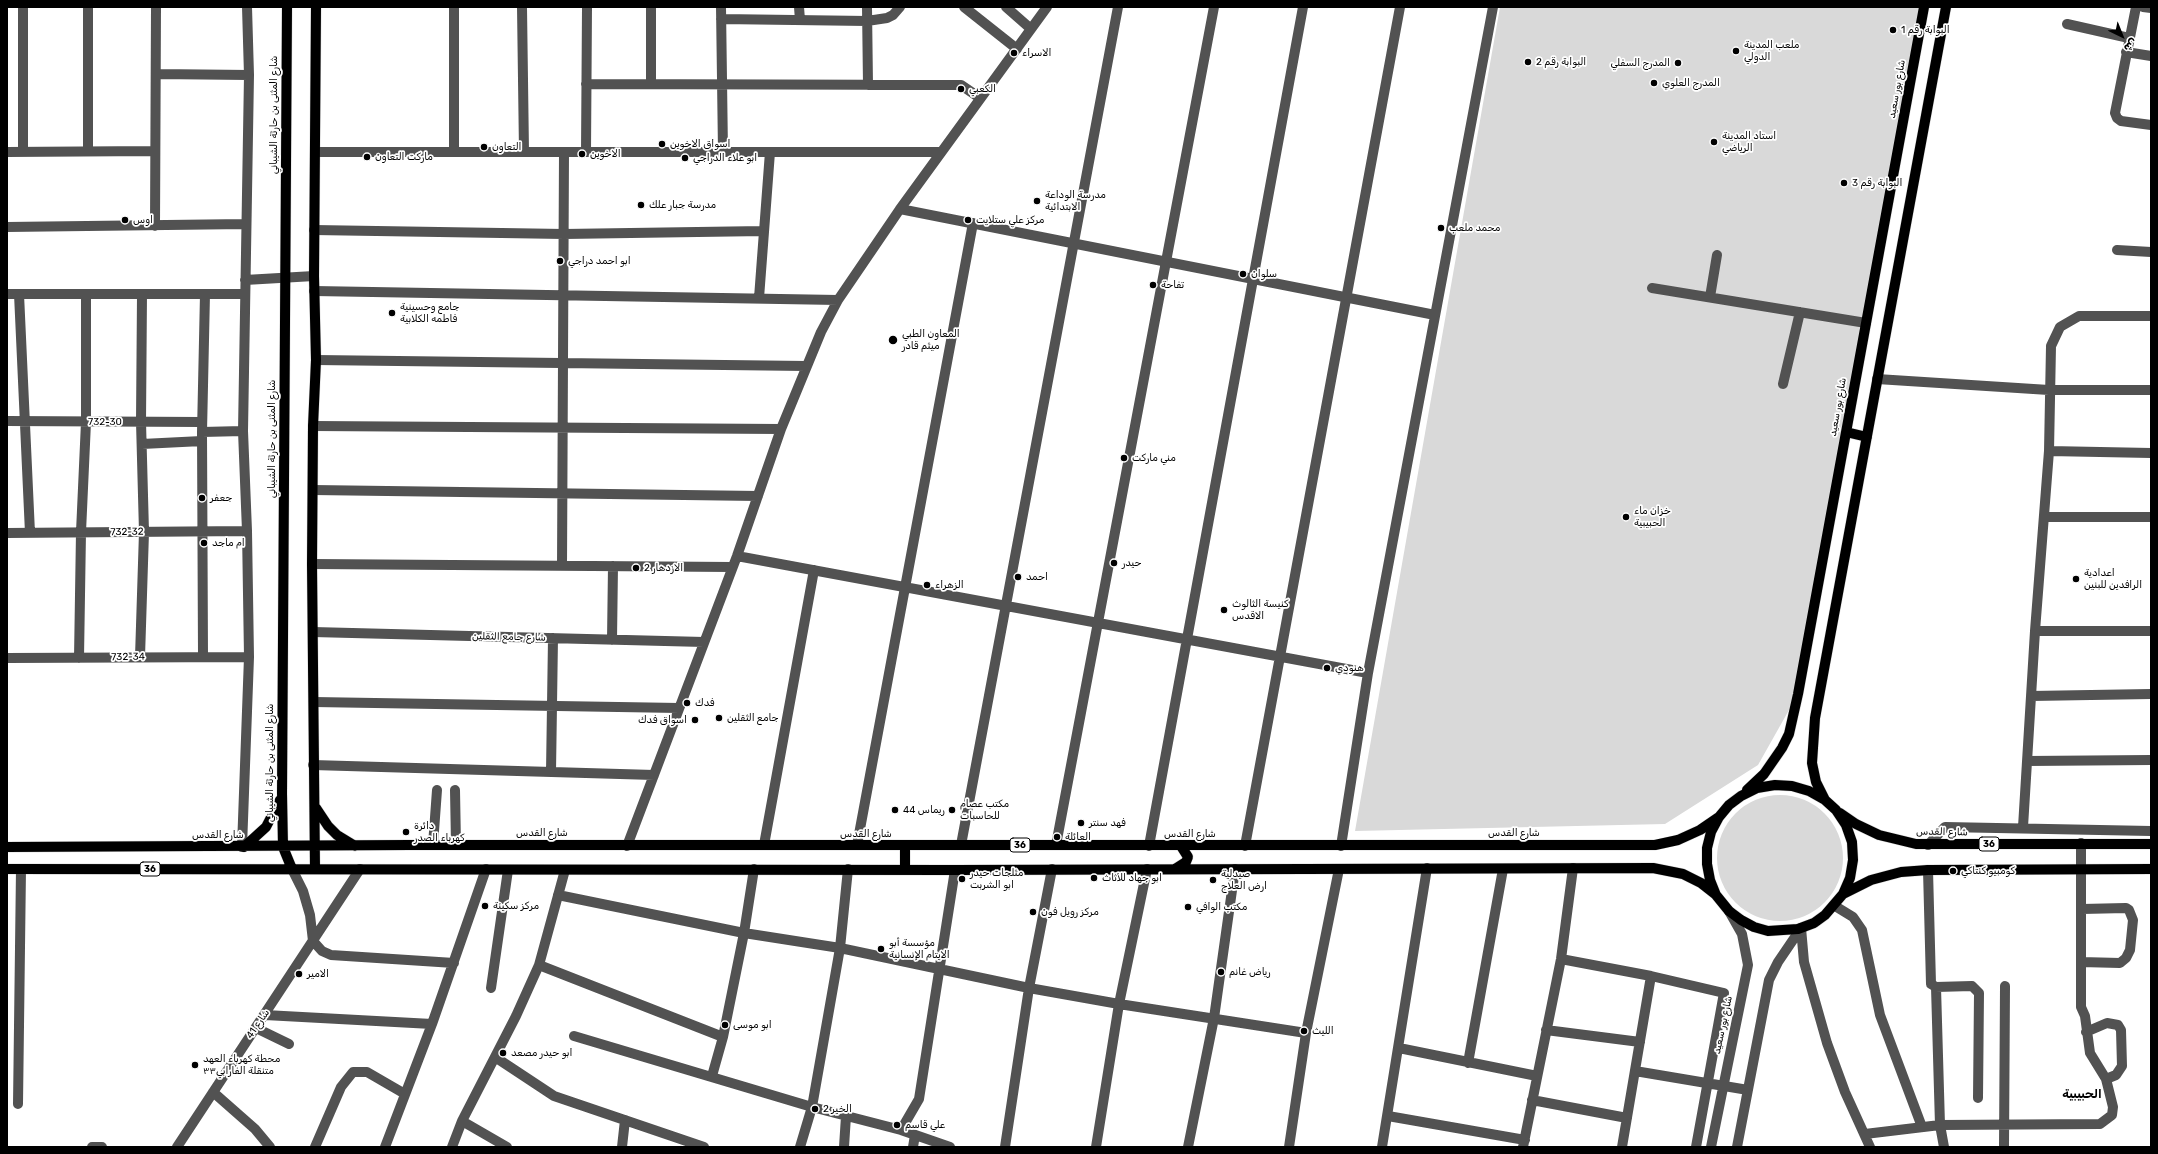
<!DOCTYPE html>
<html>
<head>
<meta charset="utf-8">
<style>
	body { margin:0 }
	#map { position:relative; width:2158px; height:1154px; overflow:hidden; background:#fff; font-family:Rubik,"Noto Sans Arabic",sans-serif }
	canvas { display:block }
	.frame { position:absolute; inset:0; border:8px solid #000; pointer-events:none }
	.north { position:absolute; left:2102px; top:16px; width:40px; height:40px; -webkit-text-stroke:3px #fff; paint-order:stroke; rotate:137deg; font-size:11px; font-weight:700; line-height:16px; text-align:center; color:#000 }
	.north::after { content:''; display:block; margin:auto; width:14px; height:18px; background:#000; clip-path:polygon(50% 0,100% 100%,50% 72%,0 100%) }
</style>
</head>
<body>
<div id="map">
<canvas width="2158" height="1154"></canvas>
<div class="frame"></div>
<div class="north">ش</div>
</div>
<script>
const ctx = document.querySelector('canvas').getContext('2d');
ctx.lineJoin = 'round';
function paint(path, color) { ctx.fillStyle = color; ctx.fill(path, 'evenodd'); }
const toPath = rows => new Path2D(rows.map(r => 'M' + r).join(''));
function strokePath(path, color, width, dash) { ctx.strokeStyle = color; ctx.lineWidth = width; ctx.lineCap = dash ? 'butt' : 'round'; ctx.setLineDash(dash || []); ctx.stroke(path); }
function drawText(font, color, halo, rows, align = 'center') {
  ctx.font = font + ' Rubik,"Noto Sans Arabic",sans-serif'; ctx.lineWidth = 3.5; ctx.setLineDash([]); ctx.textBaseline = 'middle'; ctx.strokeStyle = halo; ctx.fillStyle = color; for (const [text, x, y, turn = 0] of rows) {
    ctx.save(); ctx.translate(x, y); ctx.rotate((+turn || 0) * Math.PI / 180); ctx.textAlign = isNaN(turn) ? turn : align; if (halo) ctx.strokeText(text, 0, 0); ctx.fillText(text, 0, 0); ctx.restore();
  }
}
const green = toPath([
	[1500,7,1922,7,1798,694,1758,765,1665,824,1355,831],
	'1717 858a63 63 0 1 1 126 0a63 63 0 1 1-126 0Z'
]);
const minor = toPath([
	[88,7,88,151],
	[454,7,454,152],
	[522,7,524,152],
	[721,7,723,152],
	[799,7,800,20],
	[867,7,868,85],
	[964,7,1017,49],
	[1006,7,1031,29],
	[2136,7,2115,113,2117,118,2121,121,2151,125],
	[2143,7,2151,8],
	[721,19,867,21,887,18,893,15,900,7],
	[2067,24,2129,38],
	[2126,52,2151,56],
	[156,74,249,75],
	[586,84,961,85,980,98],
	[651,84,651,7],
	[7,152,155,151],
	[23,152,23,7],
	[315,152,941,152],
	[586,152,587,7],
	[900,209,1435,315],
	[155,226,156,7],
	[7,227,246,224],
	[314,230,564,234,764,231],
	[2117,250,2151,252],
	[245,280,314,276],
	[1652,288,1866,323],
	[314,291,838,300],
	[7,294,245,294],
	[19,294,30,533],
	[1710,297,1717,255],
	[759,298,770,152],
	[316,360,806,366],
	[1877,379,2049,390,2151,390],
	[1783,384,1800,312],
	[7,421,202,422],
	[313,426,781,429],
	[202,432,243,431],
	[142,444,202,441],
	[2049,451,2151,453],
	[313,490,758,496],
	[2044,517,2151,517],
	[7,533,247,531],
	[737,556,1368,673],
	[312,564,732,567],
	[562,566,564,152],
	[2035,631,2151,631],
	[313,632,704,642],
	[612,640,613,566],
	[203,656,202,432,205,294],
	[140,657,144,532,141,422,142,294],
	[7,658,249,657],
	[79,658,81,532,86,422,86,294],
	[2031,696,2151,694],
	[314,702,679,708],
	[2027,761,2151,760],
	[313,765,654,775],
	[551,772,553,638],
	[455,790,456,845],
	[2023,827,2035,631,2049,451,2051,346,2060,327,2079,316,2151,316],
	[433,845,437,790],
	[764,845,814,570],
	[857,845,973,223],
	[961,845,1118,7],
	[1056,845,1214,7],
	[1928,845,1945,827,2151,831],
	[627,846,737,556,781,429,821,332,838,300,900,209,1047,7],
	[1149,846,1303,7],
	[1245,846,1400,7],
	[1341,846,1368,673,1493,7],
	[242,847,249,657,247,531,243,431,249,75,247,7],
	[292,869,303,891,310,915,313,941],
	[1928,870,1931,984,1936,987,1972,986,1979,993,1978,1098],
	[558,895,744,933,840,948,1029,988,1119,1004,1306,1033],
	[1835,906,1853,917,1862,930,1880,1015,1922,1127],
	[1801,928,1804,962,1827,1043,1845,1092,1870,1147],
	[313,941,322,951,331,955,454,963],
	[1561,959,1651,976,1724,993,1696,1147],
	[2081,962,2120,963,2126,958,2130,950,2133,920,2129,910,2126,908,2082,909],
	[539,965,723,1037],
	[1936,987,1940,1125,1944,1147],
	[491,988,508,870],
	[265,1015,432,1024],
	[256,1028,289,1044],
	[1546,1030,1640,1042],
	[2086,1032,2107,1023,2118,1025,2121,1030,2122,1066,2116,1075,2106,1079],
	[574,1036,812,1107,901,1130,950,1147],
	[1399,1048,1537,1076],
	[495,1057,554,1096,704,1147],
	[1468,1063,1503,869],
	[1635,1071,1748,1090],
	[712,1076,723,1037,744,933,754,869],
	[213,1092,255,1129,270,1147],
	[1532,1100,1627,1118],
	[18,1104,21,869],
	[1388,1116,1525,1140],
	[462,1121,507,1147],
	[901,1130,919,1099,955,870],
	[1865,1134,1940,1125,2100,1124,2112,1115,2113,1107,2106,1079,2090,1053,2085,1016,2081,1007,2081,843],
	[92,1147,102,1147],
	[177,1147,360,869],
	[315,1147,341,1087,353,1072,367,1072,405,1094],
	[385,1147,432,1024,486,869],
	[452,1147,462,1121,516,1016,539,965,565,870],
	[622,1147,625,1120],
	[800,1147,812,1107,840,948,848,869],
	[844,1147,846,1116],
	[913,1147,915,1135],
	[1005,1147,1029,988,1052,869],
	[1096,1147,1119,1004,1147,869],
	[1188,1147,1214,1018,1235,869],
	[1289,1147,1306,1033,1339,869],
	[1382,1147,1427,868],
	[1523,1147,1561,959,1573,868],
	[1622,1147,1651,976],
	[1711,1147,1748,965,1742,934,1729,911],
	[1737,1147,1769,980,1778,962,1795,937,1798,929],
	[2004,1147,2005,986]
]);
const major = toPath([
	[287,7,282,793,283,847,292,869],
	[1846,432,1867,437],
	[1747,790,1764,774,1782,748,1789,734,1798,694,1924,7],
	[1825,800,1816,782,1812,763,1815,718,1946,7],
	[316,808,328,826,337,835,355,846],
	[1840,813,1856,824,1879,835,1916,844,2151,844],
	[7,847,410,845,1655,845,1678,840,1700,830,1719,817,1729,805,1741,796,1757,788,1775,785,1792,786,1809,791,1825,800,1836,810,1846,825,1852,842,1853,860,1850,878,1843,894,1825,915,1814,923,1798,929,1768,931,1754,927,1741,920,1729,911,1716,895,1710,880,1707,864,1707,848,1711,832,1719,817],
	[244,847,266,827,280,800],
	[7,869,955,870,1653,868,1683,874,1701,883,1715,894],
	[315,869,312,564,313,426,316,360,314,276,316,7],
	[905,869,905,846],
	[1175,869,1186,862,1188,857,1181,846],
	[1843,894,1871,880,1901,872,1928,870,2151,869]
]);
const markers = [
	[1893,30,4,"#000"],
	[1736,51,4,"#000"],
	[1014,53,4,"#000"],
	[1528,62,4,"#000"],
	[1678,63,4,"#000"],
	[1654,83,4,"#000"],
	[961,89,4,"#000"],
	[1714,142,4,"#000"],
	[662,144,4,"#000"],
	[484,147,4,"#000"],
	[582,154,4,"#000"],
	[367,157,4,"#000"],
	[685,158,4,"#000"],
	[1844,183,4,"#000"],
	[1037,201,4,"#000"],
	[641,205,4,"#000"],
	[125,220,4,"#000"],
	[968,220,4,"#000"],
	[1441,228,4,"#000"],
	[560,261,4,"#000"],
	[1243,274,4,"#000"],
	[1153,285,4,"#000"],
	[392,313,4,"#000"],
	[893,340,5,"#000"],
	[1124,458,4,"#000"],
	[202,498,4,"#000"],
	[1626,517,4,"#000"],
	[204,543,4,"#000"],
	[1114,563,4,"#000"],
	[636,568,4,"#000"],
	[1018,577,4,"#000"],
	[2076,579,4,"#000"],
	[927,585,4,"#000"],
	[1224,610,4,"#000"],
	[1327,668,4,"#000"],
	[687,703,4,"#000"],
	[719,718,4,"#000"],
	[695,720,4,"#000"],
	[895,810,4,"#000"],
	[952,810,4,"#000"],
	[1081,823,4,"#000"],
	[406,832,4,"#000"],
	[1057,837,4,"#000"],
	[1953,871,4,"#000"],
	[1094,878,4,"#000"],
	[962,879,4,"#000"],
	[1213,880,4,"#000"],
	[485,906,4,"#000"],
	[1188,907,4,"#000"],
	[1033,912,4,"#000"],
	[881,949,4,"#000"],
	[1221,972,4,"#000"],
	[299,974,4,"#000"],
	[725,1025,4,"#000"],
	[1304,1031,4,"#000"],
	[503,1053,4,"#000"],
	[195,1065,4,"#000"],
	[815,1109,4,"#000"],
	[897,1125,4,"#000"]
];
const shields = [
	[1989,844,20],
	[1020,845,20],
	[150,869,20]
];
const shieldNames = [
	["36",1989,844],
	["36",1020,845],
	["36",150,869]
];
const poiNames = [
	["البوابة رقم 1",1901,30],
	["ملعب المدينة",1744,45],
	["الدولي",1744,57],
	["الاسراء",1022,53],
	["البوابة رقم 2",1536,62],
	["المدرج السفلي",1670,63,"right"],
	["المدرج العلوي",1662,83],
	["الكعبي",969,89],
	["استاد المدينة",1722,136],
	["الرياضي",1722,148],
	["اسواق الاخوين",670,144],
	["التعاون",492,147],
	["الاخوين",590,154],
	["ماركت التعاون",375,157],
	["ابو علاء الدراجي",693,158],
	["البوابة رقم 3",1852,183],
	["مدرسة الوداعة",1045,195],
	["الابتدائية",1045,207],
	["مدرسة جبار علك",649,205],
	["اوس",133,220],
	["مركز علي ستلايت",976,220],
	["محمد ملعب",1449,228],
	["ابو احمد دراجي",568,261],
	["سلوان",1251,274],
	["تفاحة",1161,285],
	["جامع وحسينية",400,307],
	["فاطمه الكلابية",400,319],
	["المعاون الطبي",902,334],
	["ميثم قادر",902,346],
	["مني ماركت",1132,458],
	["جعفر",210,498],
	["خزان ماء",1634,511],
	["الحبيبية",1634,523],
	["ام ماجد",212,543],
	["حيدر",1122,563],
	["الازدهار 2",644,568],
	["اعدادية",2084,573],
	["الرافدين للبنين",2084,585],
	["احمد",1026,577],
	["الزهراء",935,585],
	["كنيسة الثالوث",1232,604],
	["الاقدس",1232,616],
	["هنودي",1335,668],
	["فدك",695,703],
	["جامع الثقلين",727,718],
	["اسواق فدك",687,720,"right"],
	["مكتب عصام",960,804],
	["للحاسبات",960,816],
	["ريماس 44",903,810],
	["فهد سنتر",1089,823],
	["دائرة",414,826],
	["كهرباء الصدر",414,838],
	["العائلة",1065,837],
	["كومبيو كنتاكي",1961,871],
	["مثلجات حيدر",970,873],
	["ابو الشربت",970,885],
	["صيدلية",1221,874],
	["ارض العلاج",1221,886],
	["ابو جهاد للأثاث",1102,878],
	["مركز سكينة",493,906],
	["مكتب الوافي",1196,907],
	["مركز رويل فون",1041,912],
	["مؤسسة أبو",889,943],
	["الايتام الإنسانية",889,955],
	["رياض غانم",1229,972],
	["الامير",307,974],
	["ابو موسى",733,1025],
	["الليث",1312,1031],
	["ابو حيدر مصعد",511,1053],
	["محطة كهرباء العهد",203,1059],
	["متنقلة الفارابي٣٣",203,1071],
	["الخير 2",823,1109],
	["علي قاسم",905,1125]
];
const streetNames = [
	["شارع بور سعيد",1897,89,-80],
	["شارع المثنى بن حارثة الشيباني",274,115,-90],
	["شارع بور سعيد",1838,407,-80],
	["732-30",105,422],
	["شارع المثنى بن حارثة الشيباني",272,439,-90],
	["732-32",127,532,-1],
	["شارع جامع الثقلين",509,637,1],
	["732-34",128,657,-1],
	["شارع المثنى بن حارثة الشيباني",270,763,-90],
	["شارع القدس",1942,832,1],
	["شارع القدس",542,833],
	["شارع القدس",1514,833],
	["شارع القدس",866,834],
	["شارع القدس",1190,834],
	["شارع القدس",218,835],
	["شارع 41",258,1024,-56],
	["شارع بور سعيد",1723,1025,-78]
];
const quarterNames = [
	["الحبيبية",2082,1095]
];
paint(green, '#d9d9d9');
strokePath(major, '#dbdbdb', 11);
strokePath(minor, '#525252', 10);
strokePath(major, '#000', 10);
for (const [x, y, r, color] of markers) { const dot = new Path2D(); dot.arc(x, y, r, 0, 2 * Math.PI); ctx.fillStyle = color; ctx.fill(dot); strokePath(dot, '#fff', 1.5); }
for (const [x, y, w] of shields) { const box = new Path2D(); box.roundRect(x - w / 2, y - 7, w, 14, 3); ctx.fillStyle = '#fff'; ctx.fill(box); strokePath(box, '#000', 1); }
drawText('bold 9px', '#000', null, shieldNames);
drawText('10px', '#000', '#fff', poiNames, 'left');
drawText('10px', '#000', '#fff', streetNames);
drawText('bold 12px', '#000', '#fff', quarterNames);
</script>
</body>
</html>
